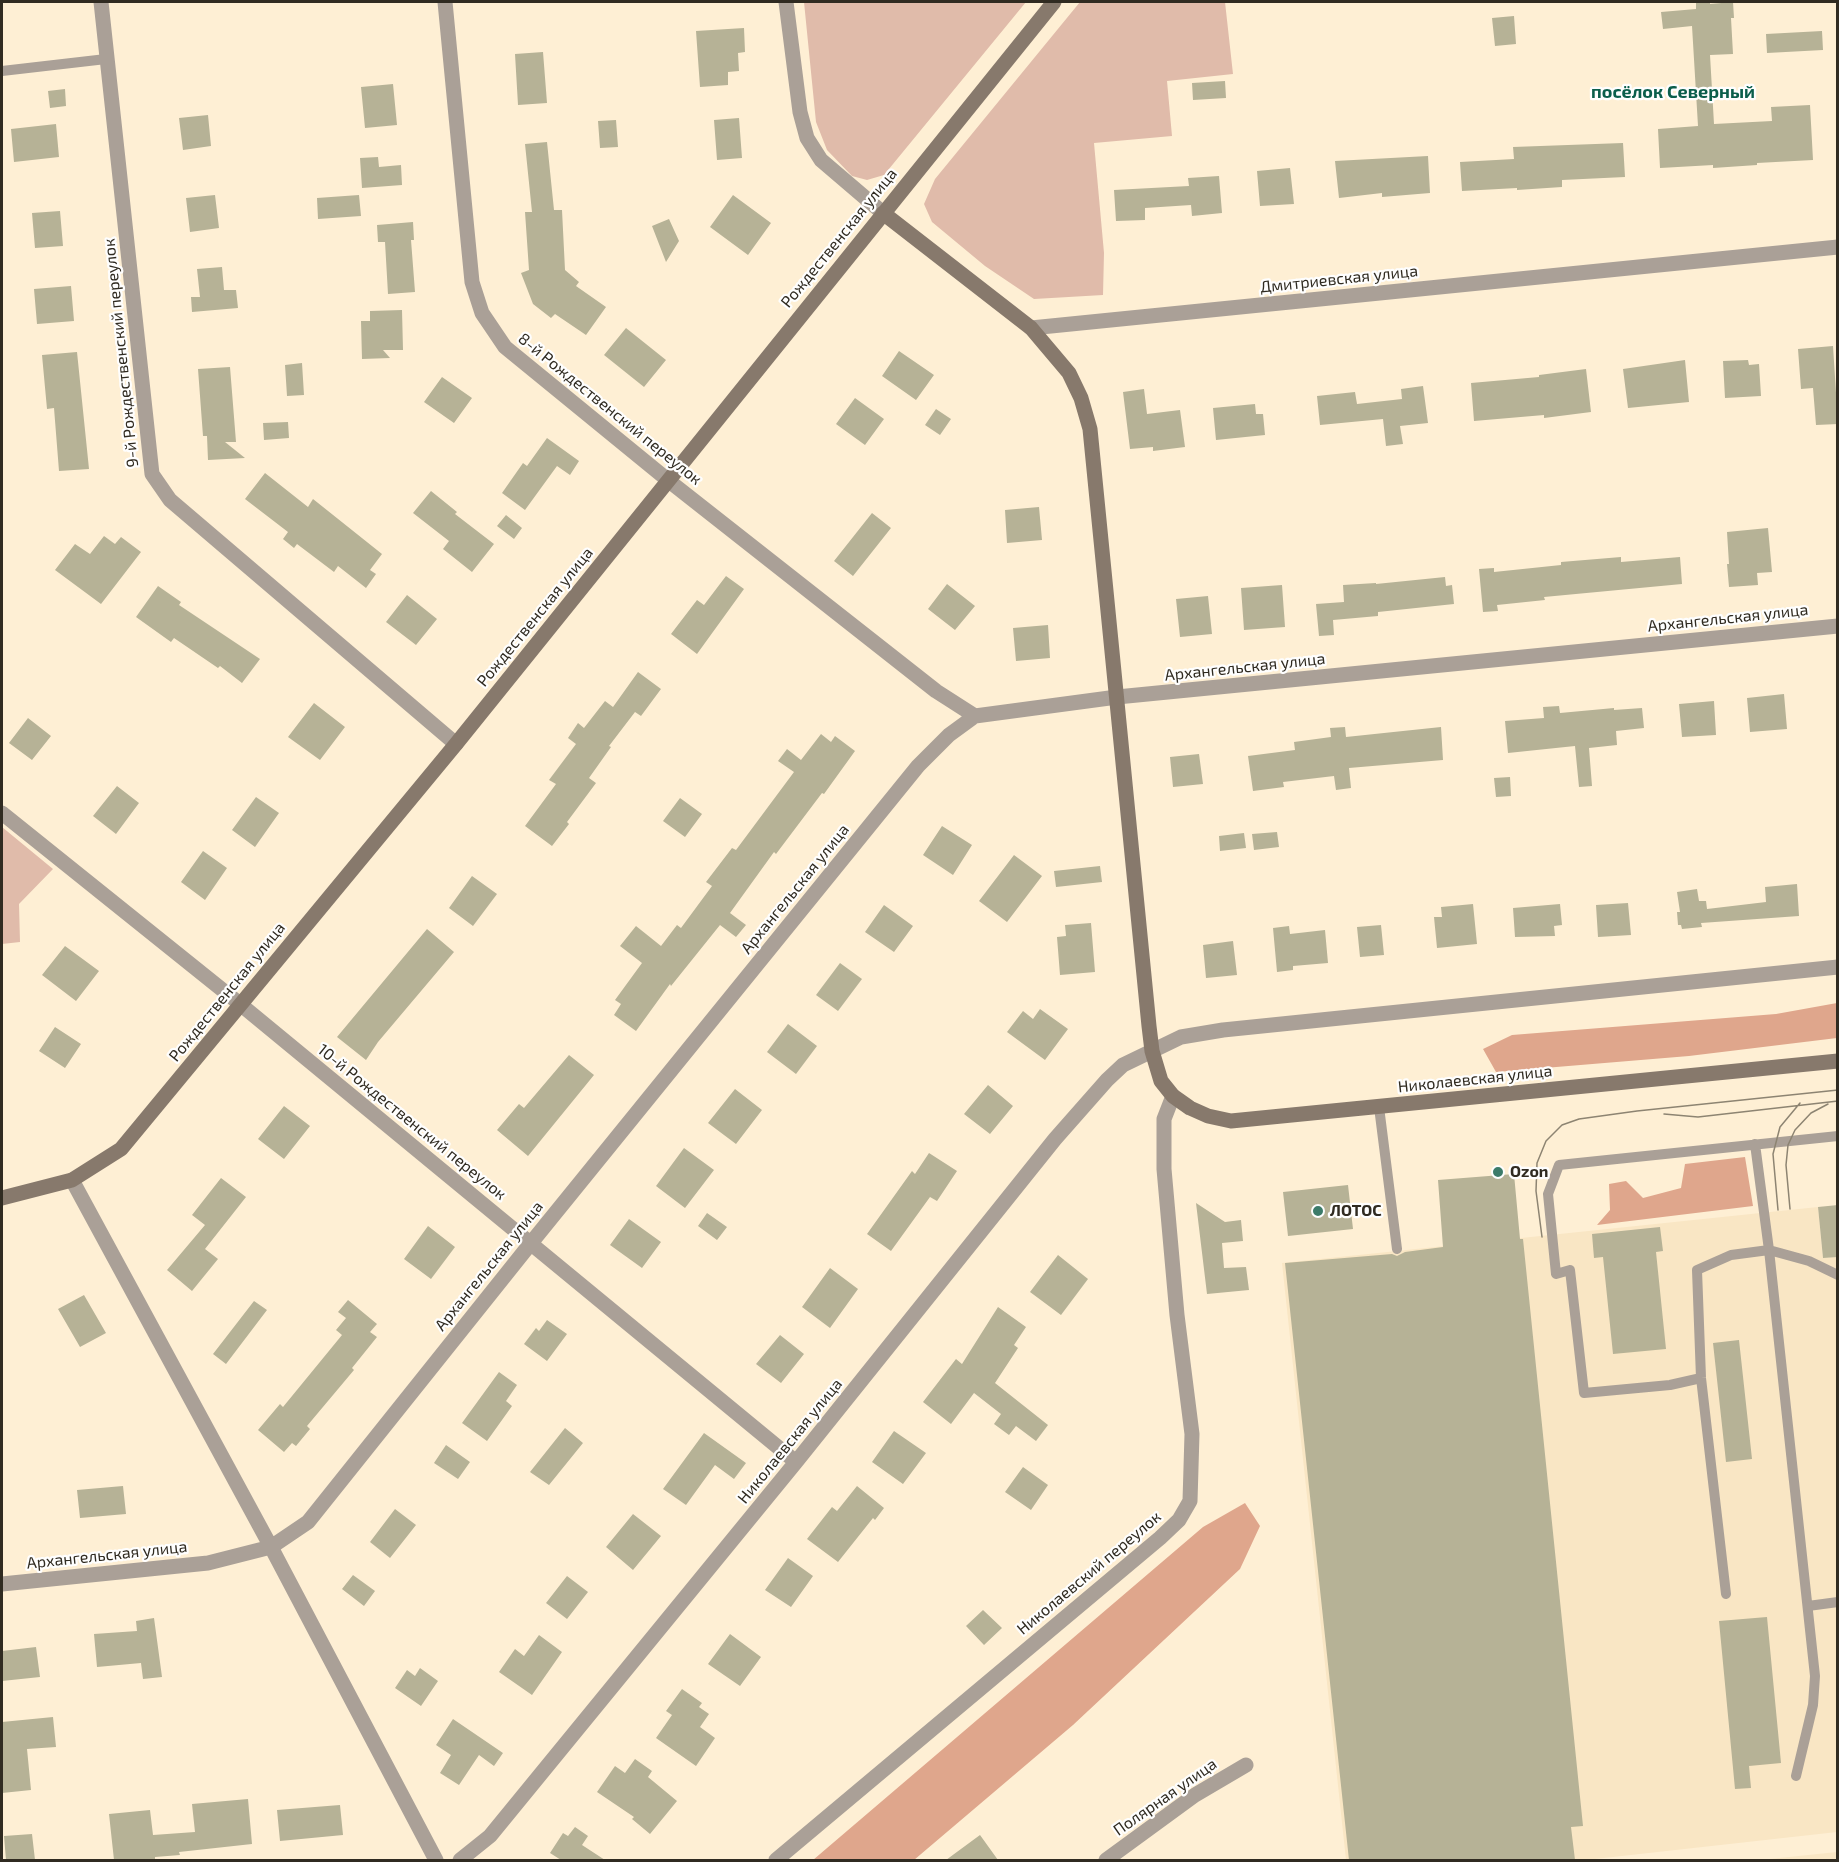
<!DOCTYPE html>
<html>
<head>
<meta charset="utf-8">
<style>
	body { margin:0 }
	#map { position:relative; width:1839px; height:1862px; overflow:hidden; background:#feefd4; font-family:"Exo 2",sans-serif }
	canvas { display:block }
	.frame { position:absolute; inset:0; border:3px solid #302b21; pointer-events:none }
</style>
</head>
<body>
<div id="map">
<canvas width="1839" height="1862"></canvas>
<div class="frame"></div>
</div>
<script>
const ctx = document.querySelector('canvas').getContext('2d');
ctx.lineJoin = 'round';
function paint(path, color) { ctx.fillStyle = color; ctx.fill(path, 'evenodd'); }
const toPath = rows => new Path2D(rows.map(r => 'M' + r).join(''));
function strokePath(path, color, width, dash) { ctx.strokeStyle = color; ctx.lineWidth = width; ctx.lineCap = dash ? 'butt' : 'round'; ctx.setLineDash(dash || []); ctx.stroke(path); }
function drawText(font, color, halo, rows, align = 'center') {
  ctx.font = font + ' "Exo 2",sans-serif'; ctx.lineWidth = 4.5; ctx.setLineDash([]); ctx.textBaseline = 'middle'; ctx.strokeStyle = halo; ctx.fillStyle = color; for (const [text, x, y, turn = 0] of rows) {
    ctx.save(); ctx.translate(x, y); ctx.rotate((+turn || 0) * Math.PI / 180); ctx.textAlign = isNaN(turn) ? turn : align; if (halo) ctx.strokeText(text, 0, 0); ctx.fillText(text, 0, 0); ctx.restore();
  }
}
const built = toPath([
	[1818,1207,1823,1258,1838,1257,1837,1832,1586,1860,1346,1860,1282,1263],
	[1837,1852,1837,1860,1760,1860]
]);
const green = toPath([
	[804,2,1026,2,884,175,867,180,852,176,827,150,816,122],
	[1080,2,1225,2,1233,74,1167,81,1172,136,1094,143,1104,253,1103,295,1034,299,985,266,932,222,924,204,935,179],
	[2,827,53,869,19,904,20,942,2,944]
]);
const forest = toPath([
	[1837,1003,1837,1038,1689,1056,1496,1072,1483,1049,1512,1035,1776,1014],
	[1745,1157,1753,1206,1597,1225,1610,1210,1609,1184,1626,1181,1643,1198,1681,1188,1685,1164],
	[1245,1503,1260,1526,1240,1569,1073,1725,914,1860,813,1860,1203,1527]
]);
const building = toPath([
	[1696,2,1710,2,1710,4,1733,2,1734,18,1731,18,1733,54,1710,55,1714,124,1772,121,1771,107,1810,105,1813,160,1757,163,1757,165,1713,168,1713,165,1660,168,1658,129,1698,126,1692,26,1663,29,1661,12,1696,9],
	[1514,16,1516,44,1495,46,1492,18],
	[744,28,745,52,738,53,739,71,728,72,728,85,700,87,696,31],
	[1822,31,1823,50,1767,53,1766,34],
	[543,52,547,103,518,105,515,54],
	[1225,81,1226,98,1193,100,1192,83],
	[393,84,397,125,365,128,361,87],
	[65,89,66,106,50,108,48,91],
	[208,115,211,146,183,150,179,118],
	[739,118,742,158,717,160,714,120],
	[616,120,618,147,600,148,598,121],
	[56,124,59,157,14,162,11,129],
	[547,142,554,210,562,210,565,270,579,282,576,286,606,307,586,335,555,314,551,318,533,304,521,273,529,270,525,212,532,212,525,144],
	[1623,143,1625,177,1562,180,1562,187,1517,190,1517,188,1462,191,1460,162,1514,159,1513,147],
	[1428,156,1430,193,1382,197,1382,193,1339,198,1335,161],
	[378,157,379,167,401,165,402,185,362,188,360,158],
	[1290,168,1294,204,1260,206,1257,171],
	[1219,176,1222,213,1192,216,1191,205,1145,208,1145,220,1116,221,1114,190,1189,186,1188,178],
	[215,195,219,228,190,232,186,198],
	[359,195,361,216,318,219,317,198],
	[733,195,771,223,748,255,710,227],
	[60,211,63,246,35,248,32,213],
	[669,219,679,241,666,262,652,226],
	[413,222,414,240,411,240,415,292,388,294,385,242,378,242,377,225],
	[222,267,224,290,236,290,238,308,192,312,191,297,200,297,197,269],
	[71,286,74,321,37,324,34,289],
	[402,310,403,350,383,350,390,358,362,359,361,321,370,321,370,311],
	[626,328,666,360,644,387,604,355],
	[1833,346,1838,424,1816,425,1813,388,1801,389,1798,349],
	[899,351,934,375,916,400,882,376],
	[77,352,89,469,59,471,54,408,47,409,42,355],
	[1685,360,1689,402,1628,408,1623,369],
	[1748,360,1749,365,1759,364,1761,396,1725,398,1723,361],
	[302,363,304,395,287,396,285,365],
	[230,367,236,442,225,442,245,458,208,460,207,436,203,436,198,369],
	[1586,369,1591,412,1544,418,1544,415,1474,421,1471,383,1539,377,1539,375],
	[442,377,472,398,454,423,424,402],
	[1423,386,1428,423,1400,426,1403,444,1386,446,1383,419,1320,425,1317,396,1355,392,1357,404,1402,399,1401,389],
	[1144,389,1147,414,1180,410,1185,447,1153,451,1153,447,1130,449,1123,392],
	[855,398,884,419,865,445,836,424],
	[1255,404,1256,414,1263,414,1265,435,1216,440,1213,408],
	[936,409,951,419,940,435,925,425],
	[288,422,289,438,264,440,263,423],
	[547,438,579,461,570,475,557,466,525,510,502,493,523,463,527,466],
	[265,473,308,507,313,499,382,554,370,570,376,574,366,588,338,566,334,572,297,544,294,548,283,539,288,532,245,499],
	[431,491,457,512,455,514,494,544,472,572,443,549,449,541,413,513],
	[1039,507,1042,540,1007,543,1005,510],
	[872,513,891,528,853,576,834,561],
	[506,515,522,528,514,539,497,526],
	[1768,528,1772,572,1757,573,1758,585,1729,587,1727,564,1729,564,1727,532],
	[104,536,115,544,121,537,141,552,101,604,55,570,75,544,90,554],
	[1621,557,1621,562,1680,557,1682,584,1544,597,1545,600,1497,605,1498,611,1483,612,1479,569,1494,568,1494,572,1561,565,1561,562],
	[726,576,744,589,697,654,671,634,697,600,704,605],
	[1445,577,1446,586,1452,585,1454,604,1378,612,1378,616,1333,620,1334,635,1319,636,1316,604,1344,602,1343,585,1376,583,1376,584],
	[947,584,975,606,955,630,928,609],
	[1282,585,1285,627,1244,630,1241,588],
	[158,586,181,602,179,605,260,659,242,683,220,666,218,668,174,638,171,642,136,617],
	[407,595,437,619,416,645,386,622],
	[1208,596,1212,634,1180,637,1176,599],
	[1048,625,1050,658,1016,661,1013,628],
	[638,672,661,689,641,716,635,712,609,746,611,747,589,778,596,783,567,822,569,824,552,846,525,826,556,784,549,780,576,744,568,738,578,723,584,728,605,701,613,707],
	[1784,694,1787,729,1750,732,1747,698],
	[1714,701,1716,735,1682,737,1679,704],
	[314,703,345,727,320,760,288,737],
	[1559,706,1560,713,1614,708,1614,710,1642,708,1644,728,1616,731,1617,745,1589,748,1592,786,1579,787,1575,746,1508,753,1505,721,1544,718,1543,707],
	[28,718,51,736,32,760,9,743],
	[1345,727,1346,737,1441,727,1443,760,1349,768,1351,788,1336,790,1334,776,1283,782,1284,787,1253,791,1248,756,1295,750,1294,742,1331,737,1330,728],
	[821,734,831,742,835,736,855,751,824,794,822,793,776,854,774,852,730,913,746,925,736,937,720,925,671,986,670,984,636,1031,614,1015,621,1004,615,1000,642,963,620,946,636,926,661,946,677,925,681,928,712,886,706,882,732,848,736,850,794,772,778,761,787,749,801,760],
	[1199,754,1203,784,1173,787,1170,757],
	[1510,777,1511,796,1496,797,1494,778],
	[117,786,139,803,116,834,93,816],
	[256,797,279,813,255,847,232,830],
	[680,798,702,814,685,837,663,821],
	[942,826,972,845,953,875,923,855],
	[1277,832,1279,847,1254,850,1252,834],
	[1244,833,1246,848,1220,851,1219,836],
	[203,851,227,868,205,900,181,882],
	[1014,855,1042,876,1007,922,979,901],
	[1100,866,1102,882,1056,887,1054,871],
	[472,876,497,894,473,926,449,908],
	[1797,884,1799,916,1701,923,1702,927,1682,929,1681,925,1678,925,1677,912,1680,912,1677,892,1697,889,1699,901,1706,901,1707,909,1766,902,1765,887],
	[1628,903,1631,935,1598,937,1596,905],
	[1473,904,1477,944,1437,948,1434,917,1442,917,1441,907],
	[1560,904,1562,925,1554,926,1555,936,1515,937,1513,908],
	[884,905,913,926,894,952,865,932],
	[1091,923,1095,972,1060,975,1057,937,1066,936,1065,925],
	[1381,925,1384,955,1360,957,1357,927],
	[1289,926,1290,934,1325,930,1328,963,1293,966,1293,970,1277,972,1273,928],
	[427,929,454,952,378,1042,366,1060,337,1037],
	[1233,941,1237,975,1206,978,1203,945],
	[65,946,99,971,76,1001,42,975],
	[840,963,862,979,838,1011,816,995],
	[1040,1009,1068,1029,1045,1060,1007,1032,1023,1011,1033,1019],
	[788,1024,817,1046,796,1074,767,1052],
	[55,1027,81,1044,65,1068,39,1051],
	[569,1055,594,1075,528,1156,497,1130,519,1104,524,1108],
	[988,1085,1013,1106,990,1134,964,1114],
	[735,1089,762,1110,736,1144,708,1123],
	[284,1106,310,1126,284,1159,258,1139],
	[684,1148,714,1170,685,1208,656,1186],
	[929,1153,957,1171,937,1201,930,1197,891,1251,867,1234,912,1171,915,1174],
	[1514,1174,1520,1239,1523,1239,1583,1826,1571,1827,1575,1860,1349,1860,1285,1263,1392,1254,1397,1256,1405,1252,1443,1247,1438,1180],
	[221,1178,246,1197,205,1249,218,1259,192,1291,167,1270,205,1225,192,1215],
	[1348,1185,1353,1229,1288,1236,1283,1192],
	[1196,1203,1225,1222,1241,1220,1243,1241,1222,1243,1224,1268,1246,1267,1249,1290,1207,1294],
	[1838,1205,1838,1257,1823,1258,1818,1207],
	[707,1213,727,1227,717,1240,698,1226],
	[629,1219,661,1242,642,1268,610,1245],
	[428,1226,455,1247,431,1279,404,1259],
	[1660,1227,1663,1251,1656,1252,1666,1349,1613,1354,1603,1257,1594,1258,1592,1234],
	[1058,1255,1088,1279,1061,1315,1030,1292],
	[830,1268,858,1289,830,1328,802,1307],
	[84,1295,106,1333,80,1347,58,1309],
	[348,1300,377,1324,370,1332,377,1337,352,1368,354,1370,307,1426,310,1429,296,1446,292,1443,284,1452,258,1430,280,1404,283,1407,342,1335,336,1330,346,1318,338,1312],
	[254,1301,267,1310,226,1364,213,1354],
	[998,1307,1026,1327,1014,1345,1018,1348,995,1383,1048,1425,1036,1441,1016,1426,1009,1435,994,1424,1001,1414,974,1393,951,1424,923,1402,956,1359,962,1364],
	[547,1320,567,1334,547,1361,524,1344,536,1328,539,1331],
	[780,1335,804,1354,781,1383,756,1364],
	[1739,1340,1752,1459,1726,1462,1713,1343],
	[499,1372,517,1385,506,1401,512,1406,487,1441,462,1423],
	[565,1428,583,1443,549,1485,530,1472],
	[894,1431,926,1453,903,1484,872,1462],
	[704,1433,746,1463,734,1479,715,1465,686,1505,663,1489],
	[446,1445,470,1462,458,1479,434,1463],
	[1023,1467,1048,1485,1031,1510,1005,1492],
	[123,1486,126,1514,80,1518,77,1490],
	[857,1486,884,1508,875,1520,873,1518,838,1562,807,1539,832,1507,837,1511],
	[395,1509,416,1525,390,1558,370,1542],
	[633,1514,661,1536,633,1570,606,1547],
	[788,1558,813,1576,791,1607,765,1590],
	[353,1575,375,1591,364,1606,342,1589],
	[567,1576,588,1592,567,1619,546,1603],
	[983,1610,1002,1628,984,1645,966,1626],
	[1767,1617,1781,1763,1749,1766,1751,1788,1735,1789,1719,1621],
	[154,1618,162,1677,143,1679,141,1663,97,1667,94,1634,137,1631,136,1621],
	[730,1634,761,1657,740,1686,708,1664],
	[539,1635,562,1652,532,1695,499,1672,515,1649,524,1656],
	[36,1647,40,1677,2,1681,2,1651],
	[420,1668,438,1681,421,1706,395,1688,407,1670,415,1676],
	[682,1689,702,1703,699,1707,709,1714,700,1727,715,1738,696,1766,656,1738,672,1715,666,1711],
	[53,1717,56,1747,27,1749,31,1790,2,1793,2,1722],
	[453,1719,503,1753,494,1766,479,1755,459,1785,440,1773,451,1755,436,1745],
	[635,1759,652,1771,648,1777,677,1801,650,1834,632,1819,634,1817,597,1792,615,1766,625,1773],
	[248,1799,252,1844,179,1852,180,1855,155,1857,155,1860,114,1860,109,1814,150,1810,153,1835,195,1832,192,1804],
	[340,1805,343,1835,280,1841,277,1810],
	[575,1827,588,1836,582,1845,605,1860,561,1860,550,1853,563,1833,568,1836],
	[32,1834,35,1860,6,1860,4,1836],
	[980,1835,998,1860,946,1860]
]);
const lane = toPath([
	[2,71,106,59],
	[1379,1107,1397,1249],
	[1755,1144,1769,1250,1815,1676,1813,1705,1796,1776],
	[1701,1378,1670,1385,1584,1393,1570,1270,1556,1274,1548,1194,1559,1165,1838,1136],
	[1726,1594,1701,1378,1697,1270,1731,1255,1769,1250,1809,1261,1838,1275],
	[1808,1606,1838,1602]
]);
const street = toPath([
	[101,2,152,474,170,500,456,744],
	[445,2,472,282,482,313,505,347,669,481,936,691,975,716],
	[786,2,800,112,807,138,821,160,883,213],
	[1031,328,1838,247],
	[2,813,240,1004,796,1462],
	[72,1180,271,1547,436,1860],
	[2,1584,208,1563,271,1547,308,1522,531,1243,918,766,949,735,975,716,1117,697,1838,626],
	[460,1860,490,1836,796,1462,1055,1139,1107,1080,1123,1065,1181,1037,1223,1030,1838,967],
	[776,1860,1160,1538,1179,1520,1190,1501,1192,1434,1177,1315,1164,1169,1164,1119,1173,1096],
	[1106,1860,1195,1795,1246,1765]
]);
const secondary = toPath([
	[883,213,1031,328,1069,373,1081,398,1090,429,1149,1026,1152,1051,1161,1081,1173,1096,1190,1108,1208,1116,1231,1121,1838,1061],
	[2,1198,72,1180,121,1149,456,744,1054,2]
]);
const tram = toPath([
	[1664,1114,1698,1117,1838,1101],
	[1790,1209,1786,1165,1788,1145,1795,1130,1811,1113,1828,1104],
	[1778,1210,1773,1154,1780,1127,1800,1103],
	[1542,1237,1536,1191,1537,1163,1546,1141,1562,1125,1579,1119,1637,1111,1838,1090]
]);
const markers = [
	[1498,1172,6,"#3c7b69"],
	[1318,1211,6,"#3c7b69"]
];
const streetNames = [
	["Рождественская улица",839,238,-51],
	["Дмитриевская улица",1339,279,-6],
	["9-й Рождественский переулок",121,353,-96],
	["8-й Рождественский переулок",610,409,39],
	["Рождественская улица",535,617,-51],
	["Архангельская улица",1728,618,-6],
	["Архангельская улица",1245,667,-6],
	["Архангельская улица",795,889,-51],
	["Рождественская улица",227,992,-51],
	["Николаевская улица",1475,1079,-6],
	["10-й Рождественский переулок",412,1122,39],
	["Архангельская улица",489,1266,-51],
	["Николаевская улица",790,1441,-51],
	["Архангельская улица",107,1555,-6],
	["Николаевский переулок",1089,1573,-40],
	["Полярная улица",1165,1797,-35]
];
const poiNames = [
	["Ozon",1510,1172],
	["ЛОТОС",1330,1211]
];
const neighbourhoodNames = [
	["посёлок Северный",1673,92]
];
paint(built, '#f9e6c4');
paint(green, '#e0bbaa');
paint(forest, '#dfa68c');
paint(building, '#b6b296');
strokePath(lane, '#aaa097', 10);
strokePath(street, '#aaa097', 15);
strokePath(secondary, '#87796c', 15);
strokePath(tram, '#8d8472', 1.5);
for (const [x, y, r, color] of markers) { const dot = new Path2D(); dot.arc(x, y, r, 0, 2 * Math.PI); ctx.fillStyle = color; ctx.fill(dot); strokePath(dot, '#fefefe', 2); }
drawText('16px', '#302b21', '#fefefe', streetNames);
drawText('bold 16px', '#302b21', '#fefefe', poiNames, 'left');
drawText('bold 18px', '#0b5e4b', '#fefefe', neighbourhoodNames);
</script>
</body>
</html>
